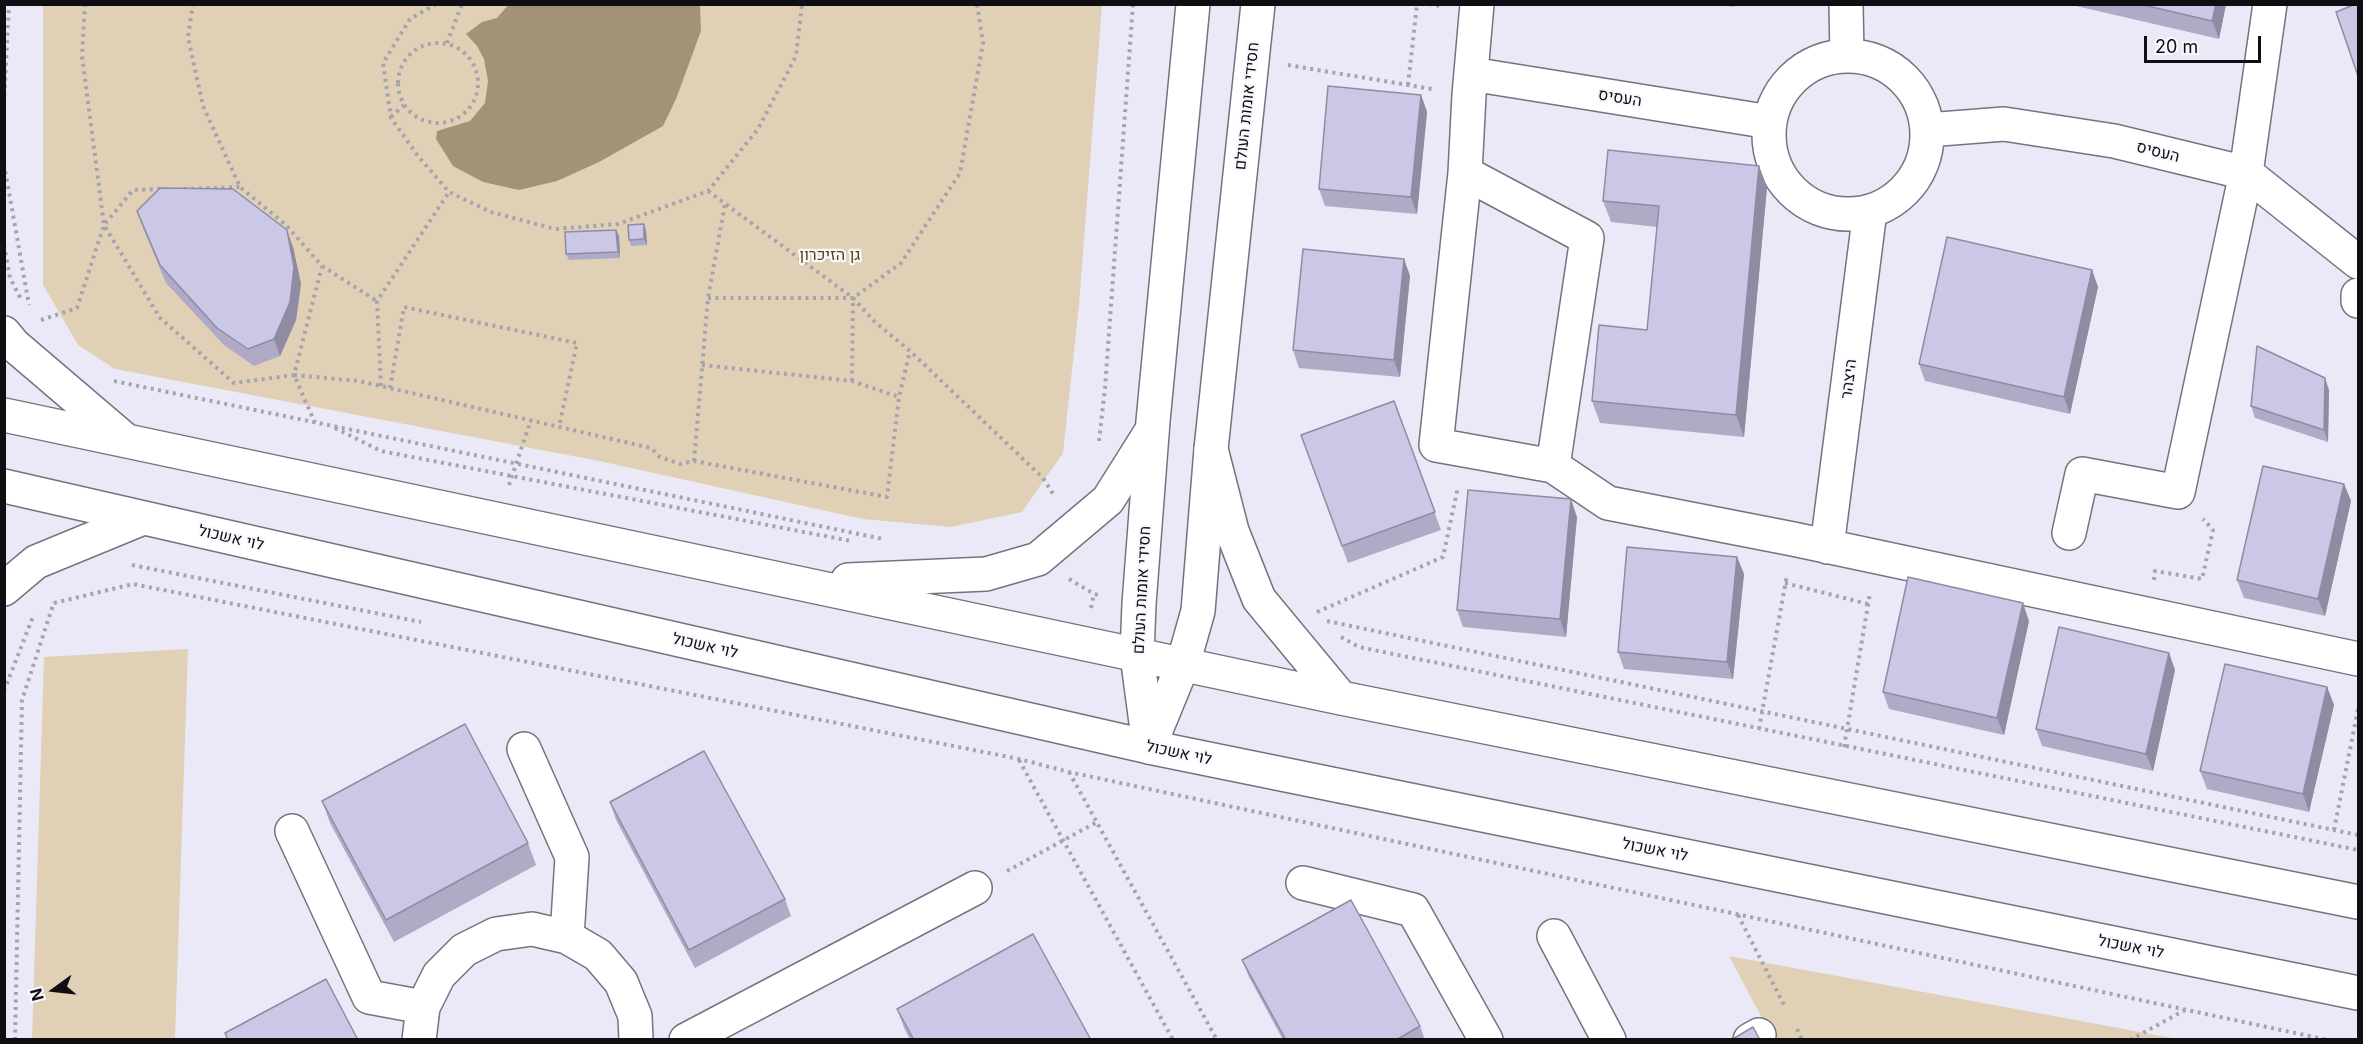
<!DOCTYPE html>
<html>
<head>
<meta charset="utf-8">
<style>
	body { margin:0 }
	#map { position:relative; width:2363px; height:1044px; overflow:hidden; background:#ebe9f7; font-family:Inter,sans-serif }
	canvas { display:block }
	.frame { position:absolute; inset:0; border:6px solid #0f0e13; pointer-events:none }
	.north { position:absolute; left:24px; top:960px; width:60px; height:60px; -webkit-text-stroke:4px #f8f8fe; paint-order:stroke; rotate:255deg; font-size:16px; font-weight:700; line-height:24px; text-align:center; color:#0f0e13 }
	.north::after { content:''; display:block; margin:auto; width:21px; height:27px; background:#0f0e13; clip-path:polygon(50% 0,100% 100%,50% 72%,0 100%) }
	.scale { position:absolute; left:2144px; top:36px; width:117px; height:27px; box-sizing:border-box; border:3px solid #0f0e13; border-top:0; padding-left:8px; font-size:18px; line-height:21px; white-space:nowrap; color:#0f0e13; -webkit-text-stroke:4px #f8f8fe; paint-order:stroke }
</style>
</head>
<body>
<div id="map">
<canvas width="2363" height="1044"></canvas>
<div class="frame"></div>
<div class="north">N</div>
<div class="scale">20 m</div>
</div>
<script>
const ctx = document.querySelector('canvas').getContext('2d');
ctx.lineJoin = 'round';
function paint(path, color) { ctx.fillStyle = color; ctx.fill(path, 'evenodd'); }
const toPath = rows => new Path2D(rows.map(r => 'M' + r).join(''));
function strokePath(path, color, width, dash) { ctx.strokeStyle = color; ctx.lineWidth = width; ctx.lineCap = dash ? 'butt' : 'round'; ctx.setLineDash(dash || []); ctx.stroke(path); }
function drawText(font, color, halo, rows, align = 'center') {
  ctx.font = font + ' Inter,Heebo,sans-serif'; ctx.lineWidth = 4.5; ctx.setLineDash([]); ctx.textBaseline = 'middle'; ctx.strokeStyle = halo; ctx.fillStyle = color; for (const [text, x, y, turn = 0] of rows) {
    ctx.save(); ctx.translate(x, y); ctx.rotate((+turn || 0) * Math.PI / 180); ctx.textAlign = isNaN(turn) ? turn : align; if (halo) ctx.strokeText(text, 0, 0); ctx.fillText(text, 0, 0); ctx.restore();
  }
}
const green = toPath([
	[43,5,1102,5,1079,305,1063,453,1022,512,951,527,863,519,599,461,115,369,78,345,43,285],
	[188,649,175,1039,32,1039,44,657],
	[1729,956,2178,1039,1773,1039]
]);
const water = toPath([
	[509,4,700,5,701,31,676,99,663,126,599,162,557,181,519,190,483,182,453,166,436,139,437,131,470,121,485,103,488,81,484,59,477,46,466,34,482,22,497,18]
]);
const path = toPath([
	[85,4,82,56,104,225,160,318,234,383,294,375,322,266,286,225,240,187,203,106,188,37,193,4],
	[436,4,410,19,383,63,391,118,418,156,449,192,491,212,555,229,618,224,708,191,758,129,796,56,802,4],
	[1429,4,1440,6],
	'398 83a40 40 0 1 1 80 0a40 40 0 1 1-80 0Z',
	[447,43,462,4],
	[1288,65,1432,89],
	[1408,85,1417,4],
	[4,103,9,4],
	[391,117,404,105],
	[4,164,29,305],
	[184,189,240,187],
	[708,191,853,298,875,322,910,351,1043,478,1055,497],
	[4,245,10,278,21,299],
	[322,266,377,301],
	[708,298,853,298,901,263,960,173,983,43,977,4],
	[41,320,77,308,104,225,133,190,162,189],
	[702,365,852,381,899,397],
	[114,381,883,539],
	[852,381,853,299],
	[381,386,377,301,449,192],
	[390,388,404,307,577,343,559,427],
	[315,423,294,375,359,381,381,386,651,448,660,457,680,464,694,461,887,497,899,397,910,351],
	[335,428,381,451,851,541],
	[1099,441,1105,388,1133,4],
	[694,461,708,298,725,204],
	[509,485,531,420],
	[132,565,421,622],
	[1069,579,1094,594,1102,596],
	[2154,580,2155,571,2202,579,2213,530,2203,519],
	[1785,583,1868,604],
	[54,603,133,584,1019,759,1069,772,2328,1040],
	[1091,608,1094,594],
	[1317,612,1443,557,1458,487],
	[1327,621,2358,835],
	[1341,637,1359,647,2358,850],
	[4,691,34,614],
	[1759,729,1787,575],
	[1844,747,1870,593],
	[1019,760,1173,1040],
	[1069,772,1217,1040],
	[2334,830,2358,709],
	[1007,871,1097,822],
	[1738,915,1785,1007],
	[1797,1029,1802,1040],
	[15,1040,22,700,54,602],
	[2130,1040,2185,1010]
]);
const minor = toPath([
	[1846,4,1847,56],
	'1769 135a79 79 0 1 1 158 0a79 79 0 1 1-158 0Z',
	[1471,74,1770,122],
	[1927,130,2004,124,2114,141,2246,173,2358,262],
	[1465,173,1587,238,1553,466,1436,445,1465,173,1469,95,1477,4],
	[2358,295,2358,301],
	[1553,466,1608,503,1793,539,2358,659],
	[2069,533,2082,474,2178,492,2246,173,2270,4],
	[1827,547,1870,211],
	[1149,745,1137,655,1139,604,1153,421,1193,4],
	[1149,747,1183,664,1198,611,1211,449,1258,4],
	[524,749,572,857,567,937],
	[292,831,369,997,423,1007],
	[1303,883,1413,910,1486,1040],
	[1554,936,1609,1040],
	[419,1040,423,1007,439,975,464,950,496,934,532,929,567,937,598,955,621,982,635,1016,636,1040],
	[686,1040,975,888],
	[1750,1040,1759,1035]
]);
const major = toPath([
	[4,333,14,345,123,438],
	[4,415,1341,698,2358,902],
	[1211,449,1232,531,1259,599,1341,698],
	[4,486,1149,747,2358,993],
	[848,580,986,574,1038,559,1108,500,1152,430],
	[4,589,36,562,143,518]
]);
const wall = toPath([
	[1714,4,1734,4,1734,7],
	[2075,4,2226,4,2219,39,2076,6],
	[1421,95,1427,112,1417,214,1325,206,1319,189],
	[1759,166,1767,187,1744,437,1600,423,1592,401,1647,330,1657,227,1611,222,1603,201],
	[137,211,293,247,301,284,296,320,280,356,254,366,224,345,166,283,143,228],
	[616,230,619,236,620,258,569,260,566,254],
	[646,230,647,245,631,246,629,240],
	[1404,259,1410,276,1400,377,1299,368,1293,350],
	[2092,270,2098,287,2070,414,1925,381,1919,364],
	[2329,390,2328,442,2255,418,2251,406],
	[1394,401,1441,530,1348,563,1301,435],
	[2344,484,2351,501,2325,616,2244,598,2237,580],
	[1577,517,1566,637,1463,627,1457,610],
	[1737,557,1744,574,1733,679,1624,669,1618,652],
	[2029,621,2004,735,1889,709,1883,692],
	[2169,653,2175,670,2153,771,2042,746,2036,729],
	[2327,687,2334,705,2309,812,2207,789,2200,771],
	[322,801,528,843,536,865,394,942,330,823],
	[610,802,785,899,791,916,695,968,616,820],
	[1242,960,1420,1026,1425,1040,1283,1040,1249,977],
	[897,1009,1091,1040,910,1040,905,1030]
]);
const shadedWall = toPath([
	[2216,4,2226,4,2219,39,2212,21],
	[1421,95,1427,112,1417,214,1411,197],
	[1759,166,1767,187,1744,437,1736,415],
	[644,224,646,230,647,245,644,239],
	[287,230,293,247,301,284,296,320,280,356,274,339],
	[616,230,619,236,620,258,618,252],
	[1404,259,1410,276,1400,377,1394,360],
	[2092,270,2098,287,2070,414,2064,397],
	[2325,378,2329,390,2328,442,2324,430],
	[2344,484,2351,501,2325,616,2318,599],
	[1571,499,1577,517,1566,637,1560,619],
	[1737,557,1744,574,1733,679,1727,662],
	[2023,603,2029,621,2004,735,1997,718],
	[2169,653,2175,670,2153,771,2146,754],
	[2327,687,2334,705,2309,812,2303,794]
]);
const building = toPath([
	[2139,4,2216,4,2212,21,2139,4],
	[2356,4,2358,4,2358,76,2336,12,2356,4],
	[1328,86,1421,95,1411,197,1319,189,1328,86],
	[1608,150,1759,166,1736,415,1592,401,1599,325,1647,330,1659,206,1603,201,1608,150],
	[160,188,233,189,287,230,294,267,290,302,274,339,248,349,217,328,160,265,137,211,160,188],
	[644,224,644,239,629,240,628,225,644,224],
	[616,230,618,252,566,254,565,232,616,230],
	[1947,237,2092,270,2064,397,1919,364,1947,237],
	[1303,249,1404,259,1394,360,1293,350,1303,249],
	[2257,346,2325,378,2324,430,2251,406,2257,346],
	[1394,401,1435,512,1342,546,1301,435,1394,401],
	[2263,466,2344,484,2318,599,2237,580,2263,466],
	[1468,490,1571,499,1560,619,1457,610,1468,490],
	[1627,547,1737,557,1727,662,1618,652,1627,547],
	[1908,577,2023,603,1997,718,1883,692,1908,577],
	[2059,627,2169,653,2146,754,2036,729,2059,627],
	[2225,664,2327,687,2303,794,2200,771,2225,664],
	[465,724,528,843,386,920,322,801,465,724],
	[704,751,785,899,689,950,610,802,704,751],
	[1351,900,1420,1026,1396,1040,1286,1040,1242,960,1351,900],
	[1033,934,1091,1040,914,1040,897,1009,1033,934],
	[326,979,358,1040,228,1040,225,1033,326,979],
	[1753,1027,1760,1040,1731,1040,1753,1027]
]);
const streetNames = [
	["העסיס",1620,98,9],
	["חסידי אומות העולם",1247,106,-84],
	["העסיס",2158,152,14],
	["היצהר",1849,379,-83],
	["לוי אשכול",231,538,13],
	["חסידי אומות העולם",1142,590,-87],
	["לוי אשכול",705,646,13],
	["לוי אשכול",1179,753,12],
	["לוי אשכול",1655,850,11],
	["לוי אשכול",2131,947,11]
];
const parkNames = [
	["גן הזיכרון",830,255]
];
paint(green, '#e0d1b6');
paint(water, '#a39376');
strokePath(minor, '#74737f', 36);
strokePath(major, '#74737f', 36);
strokePath(path, '#a5a3ae', 4, [3, 4.5]);
strokePath(minor, '#fff', 33);
strokePath(major, '#fff', 33);
paint(wall, '#afabc7');
paint(shadedWall, '#8e8ba2');
paint(building, '#cbc7e7');
strokePath(building, '#8e8ba2', 1.5);
drawText('16px', '#0f0e13', '#f8f8fe', streetNames);
drawText('16px', '#5b430e', '#f8f8fe', parkNames);
</script>
</body>
</html>
